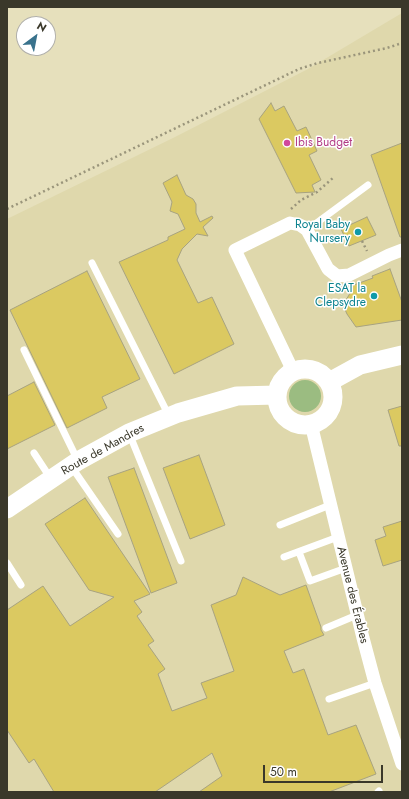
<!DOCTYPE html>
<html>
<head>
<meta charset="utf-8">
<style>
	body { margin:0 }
	#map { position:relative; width:409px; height:799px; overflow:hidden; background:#e6e0bc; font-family:Jost,sans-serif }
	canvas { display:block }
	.frame { position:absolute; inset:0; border:8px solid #3a382a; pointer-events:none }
	.north { position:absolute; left:16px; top:16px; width:40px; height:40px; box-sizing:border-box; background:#fff; border:1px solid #b0afaa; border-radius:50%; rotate:32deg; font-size:11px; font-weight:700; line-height:16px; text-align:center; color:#3a382a }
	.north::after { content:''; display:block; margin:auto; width:14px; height:18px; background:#39728c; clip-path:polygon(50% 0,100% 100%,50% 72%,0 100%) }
	.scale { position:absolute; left:263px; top:765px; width:120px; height:18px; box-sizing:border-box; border:2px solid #3a382a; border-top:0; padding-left:5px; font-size:12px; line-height:14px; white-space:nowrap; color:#3a382a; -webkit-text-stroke:3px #fff; paint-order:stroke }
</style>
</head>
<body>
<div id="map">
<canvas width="409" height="799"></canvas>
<div class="frame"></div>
<div class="north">N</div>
<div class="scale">50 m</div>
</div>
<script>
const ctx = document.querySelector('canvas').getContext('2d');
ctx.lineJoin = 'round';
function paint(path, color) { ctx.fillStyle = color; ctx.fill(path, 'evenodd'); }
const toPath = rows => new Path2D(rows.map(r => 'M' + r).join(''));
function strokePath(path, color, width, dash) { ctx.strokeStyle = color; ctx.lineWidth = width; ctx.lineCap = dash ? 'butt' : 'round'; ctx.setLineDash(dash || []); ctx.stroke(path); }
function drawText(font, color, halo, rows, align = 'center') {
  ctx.font = font + ' Jost,sans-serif'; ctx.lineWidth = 3; ctx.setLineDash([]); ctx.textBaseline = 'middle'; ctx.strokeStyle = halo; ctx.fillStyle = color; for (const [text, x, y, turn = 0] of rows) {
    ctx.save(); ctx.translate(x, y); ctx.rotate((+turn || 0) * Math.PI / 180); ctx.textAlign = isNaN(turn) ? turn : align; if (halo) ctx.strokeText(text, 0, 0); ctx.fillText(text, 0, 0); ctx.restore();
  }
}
const built = toPath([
	[402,13,402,792,7,792,7,219,175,137,308,69]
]);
const green = toPath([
	'289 396a16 16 0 1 1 32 0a16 16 0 1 1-32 0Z'
]);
const building = toPath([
	[271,103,275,111,284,106,297,131,306,127,317,151,309,155,321,180,312,185,315,192,296,193,259,119,271,103],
	[402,143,402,237,400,237,371,155,402,143],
	[177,175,186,195,193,199,196,204,196,213,200,222,212,216,213,218,203,227,208,236,197,234,182,249,177,260,198,303,212,297,234,344,174,374,119,262,168,240,168,237,185,229,178,214,170,211,172,202,163,183,177,175],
	[367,217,376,235,349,246,341,229,367,217],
	[390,269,402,302,402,320,356,327,347,314,343,305,352,290,351,286,373,278,372,276,390,269],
	[87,271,140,379,102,397,107,408,67,428,10,310,87,271],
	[34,382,55,425,7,449,7,396,34,382],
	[402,406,402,446,399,446,388,410,402,406],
	[199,455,225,525,190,539,163,468,199,455],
	[134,468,177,583,151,593,108,477,134,468],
	[85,498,150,594,134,601,142,612,137,616,154,641,148,645,165,669,158,674,172,711,207,698,201,683,234,671,211,605,236,595,243,577,280,595,306,585,321,627,321,630,324,635,284,651,293,673,304,669,328,735,356,725,376,774,329,792,199,792,222,776,212,753,155,792,54,792,34,759,29,763,7,730,7,610,43,586,70,626,114,597,89,590,45,524,85,498],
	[402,521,402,560,383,566,375,540,386,536,383,527,402,521]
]);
const path = toPath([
	[7,209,299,69,318,63,387,48,402,43],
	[291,209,301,200,317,192,334,177],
	[362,241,367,251]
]);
const lane = toPath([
	[307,230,368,185],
	[92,263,169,416],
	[24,350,78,461],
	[129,433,181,561],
	[34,453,51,479],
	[71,466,118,534],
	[280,525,330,505],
	[299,552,310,581,346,568],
	[284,557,338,537],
	[7,563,21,585],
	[326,628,357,615],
	[329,699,375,683],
	[378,792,379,791]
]);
const street = toPath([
	[293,371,235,250,290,223,300,225,307,230,328,269,337,276,349,275,389,255,402,250],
	[311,424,363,638,375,683,402,764]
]);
const secondary = toPath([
	'277 397a28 28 0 1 1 56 0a28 28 0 1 1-56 0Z',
	[329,382,360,365,402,355],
	[7,509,78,461,129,433,178,413,237,396,277,395]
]);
const markers = [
	[287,143,4,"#d1479c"],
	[358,232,4,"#0f9aa8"],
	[374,296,4,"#0f9aa8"]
];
const hotelNames = [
	["Ibis Budget",295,143]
];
const cultureNames = [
	["Royal Baby",350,225],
	["Nursery",350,239],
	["ESAT la",366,289],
	["Clepsydre",366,303]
];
const streetNames = [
	["Route de Mandres",103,450,-29],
	["Avenue des Érables",352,595,76]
];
paint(built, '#dfd8ac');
paint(green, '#9bbc81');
paint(building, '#dbc961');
strokePath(building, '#a8a380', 1);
strokePath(path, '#9a957b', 2.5, [2, 3]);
strokePath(lane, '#fff', 7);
strokePath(street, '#fff', 13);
strokePath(secondary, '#fff', 19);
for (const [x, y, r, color] of markers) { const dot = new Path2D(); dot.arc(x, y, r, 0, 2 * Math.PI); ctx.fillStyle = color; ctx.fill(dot); strokePath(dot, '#fff', 1.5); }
drawText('12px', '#b23c85', '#fff', hotelNames, 'left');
drawText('12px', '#0d838f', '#fff', cultureNames, 'right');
drawText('12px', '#3a382a', '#fff', streetNames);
</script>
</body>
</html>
